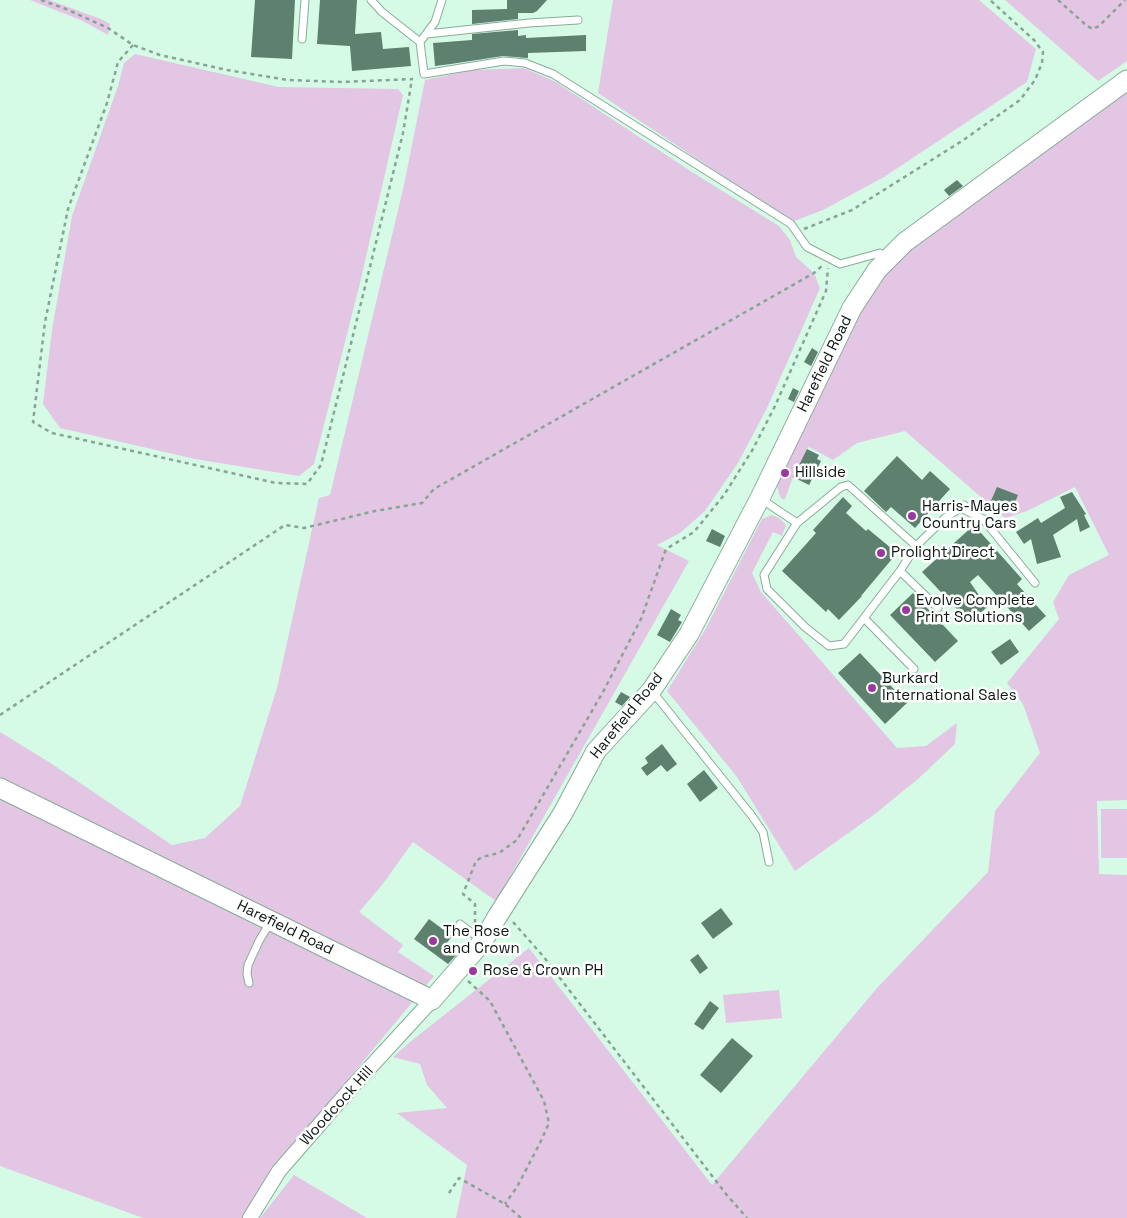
<!DOCTYPE html>
<html>
<head>
<meta charset="utf-8">
<style>
	body { margin:0 }
	canvas { display:block; background:#d5fae6 }
</style>
</head>
<body>
<canvas width="1127" height="1218"></canvas>
<script>
const ctx = document.querySelector('canvas').getContext('2d');
ctx.lineJoin = 'round';
function paint(path, color) { ctx.fillStyle = color; ctx.fill(path, 'evenodd'); }
const toPath = rows => new Path2D(rows.map(r => 'M' + r).join(''));
function strokePath(path, color, width, dash) { ctx.strokeStyle = color; ctx.lineWidth = width; ctx.lineCap = dash ? 'butt' : 'round'; ctx.setLineDash(dash || []); ctx.stroke(path); }
function drawText(font, color, halo, rows, align = 'center') {
  ctx.font = font + ' "Space Grotesk",sans-serif'; ctx.lineWidth = 5; ctx.setLineDash([]); ctx.textBaseline = 'middle'; ctx.strokeStyle = halo; ctx.fillStyle = color; for (const [text, x, y, turn = 0] of rows) {
    ctx.save(); ctx.translate(x, y); ctx.rotate((+turn || 0) * Math.PI / 180); ctx.textAlign = isNaN(turn) ? turn : align; if (halo) ctx.strokeText(text, 0, 0); ctx.fillText(text, 0, 0); ctx.restore();
  }
}
const green = toPath([
	[30,0,49,0,101,19,110,24,108,35,83,21],
	[613,0,979,0,1036,49,1027,82,884,177,823,210,794,221,745,191,598,93],
	[1005,0,1127,0,1127,61,1098,81],
	[135,54,279,87,398,89,403,95,360,283,314,464,299,476,195,459,60,428,43,404,52,330,72,216,118,86,124,63],
	[524,68,556,82,692,172,779,226,790,240,796,257,814,273,820,288,767,408,738,463,705,511,680,533,657,545,689,561,496,901,413,842,382,885,359,912,403,945,398,952,434,976,278,1164,244,1218,143,1218,0,1166,0,732,52,764,172,845,205,838,240,806,277,688,319,498,330,495,404,185,425,80,473,70],
	[1127,91,1127,800,1097,801,1099,874,1127,875,1127,1218,456,1218,467,1165,397,1113,447,1108,427,1085,420,1064,393,1057,410,1042,529,948,712,1185,877,988,988,872,995,811,1040,753,1023,704,1007,683,1059,619,1053,602,1069,575,1109,555,1075,487,1027,511,1005,518,905,431,857,443,833,460,809,447,807,449,793,477,785,499,782,499,779,494,776,481,864,302,903,252],
	[772,515,779,518,786,525,782,536,773,532,752,573,761,592,897,748,926,746,957,723,955,744,919,778,875,814,795,871,737,777,667,691,705,630,762,519],
	[1101,809,1127,809,1127,858,1101,858],
	[779,990,782,1018,726,1023,723,995],
	[294,1175,367,1218,260,1218]
]);
const building = toPath([
	[255,0,295,0,292,59,251,57],
	[320,0,357,0,355,34,381,32,383,49,409,47,411,66,352,71,350,46,317,44],
	[507,0,547,0,537,11,533,13,518,13,518,19,472,24,472,10,507,9],
	[518,30,518,36,526,35,526,38,586,35,586,51,528,53,528,58,527,58,503,56,451,64,435,66,433,43,472,40,472,34],
	[957,180,963,186,949,196,944,190],
	[812,348,818,352,811,366,804,362],
	[793,388,799,391,794,402,788,399],
	[807,449,819,455,817,459,821,461,809,485,793,477],
	[897,456,922,480,930,471,950,489,915,528,891,507,886,512,864,491],
	[997,487,1018,495,1011,512,990,503],
	[1072,492,1086,514,1084,515,1090,527,1080,532,1077,519,1053,535,1061,557,1037,564,1031,539,1024,544,1016,532,1038,518,1041,523,1065,508,1060,497],
	[843,497,852,506,846,513,866,531,868,529,897,553,861,596,862,596,839,620,828,609,826,612,782,571,816,533,813,530],
	[974,525,1022,579,1017,584,1046,616,1029,631,978,575,970,582,987,607,970,623,922,572],
	[712,529,725,536,720,547,706,541],
	[913,593,958,641,935,662,890,615],
	[671,609,681,615,678,620,682,622,670,642,657,635],
	[1010,639,1019,652,1001,665,991,652],
	[860,653,907,703,885,724,838,673],
	[621,692,630,697,622,706,615,702],
	[662,744,677,764,667,772,661,765,647,776,641,768,648,763,645,758],
	[704,770,718,788,700,802,687,784],
	[721,908,733,924,713,939,701,923],
	[429,919,452,936,447,943,459,952,448,964,414,939],
	[698,954,708,968,700,974,690,960],
	[710,1001,719,1008,703,1030,694,1024],
	[732,1038,753,1056,721,1093,700,1075]
]);
const path = toPath([
	[41,0,66,9,108,28,133,45,160,55,227,70,288,80,342,82,413,79],
	[1058,0,1087,26,1093,29,1099,26,1125,0],
	[133,45,118,62,107,103,68,209,45,322,33,422,52,433,276,483,307,484,321,465,403,133,412,79],
	[804,229,852,210,962,141,1020,100,1035,80,1042,63,1043,52,1034,40,990,0],
	[0,715,285,525,304,528,375,511,422,503,434,489,814,273,823,265],
	[513,922,543,956,726,1194,747,1218],
	[475,923,475,904,463,894,476,861,482,857,499,853,517,840,603,692,641,619,666,549,694,532,724,495,753,449,775,406,826,291,828,268],
	[468,981,490,1001,544,1101,549,1123,540,1143,517,1187,505,1204],
	[449,1193,459,1178,505,1204,521,1218]
]);
const lane = toPath([
	[371,0,382,12,420,42],
	[442,0,435,22,420,42,424,74,504,61,525,63,553,74,791,224,807,247,840,264,880,253,886,260],
	[427,34,529,23,578,20],
	[302,39,305,0],
	[761,499,797,523,764,575,767,589,805,627,829,646,844,644,900,571,916,546,946,517,961,508,964,505],
	[961,508,983,519,1035,583],
	[797,523,841,487,848,485,916,546],
	[900,571,938,608],
	[864,618,914,669],
	[652,691,752,816,763,832,769,862],
	[460,924,483,941],
	[249,983,247,974,248,965,259,941,271,921]
]);
const street = toPath([
	[250,1218,279,1171,352,1087,432,1000]
]);
const secondary = toPath([
	[0,788,432,1000,483,941,497,917,563,813,596,751,651,691,689,634,760,498,852,308,877,270,905,242,1127,80]
]);
const markers = [
	[785,473,5,"#9a389f"],
	[912,516,5,"#9a389f"],
	[881,553,5,"#9a389f"],
	[906,610,5,"#9a389f"],
	[872,688,5,"#9a389f"],
	[433,941,5,"#9a389f"],
	[473,971,5,"#9a389f"]
];
const streetNames = [
	["Harefield Road",825,364,-64],
	["Harefield Road",627,716,-51],
	["Harefield Road",285,928,26],
	["Woodcock Hill",337,1106,-48]
];
const poiNames = [
	["Hillside",795,473],
	["Harris-Mayes",922,507],
	["Country Cars",922,524],
	["Prolight Direct",891,553],
	["Evolve Complete",916,601],
	["Print Solutions",916,618],
	["Burkard",882,679],
	["International Sales",882,696],
	["The Rose",443,932],
	["and Crown",443,949],
	["Rose & Crown PH",483,971]
];
paint(green, '#e3c6e3');
paint(building, '#5e806e');
strokePath(lane, '#89ac99', 9);
strokePath(street, '#89ac99', 16);
strokePath(secondary, '#89ac99', 21);
strokePath(path, '#88a495', 2.5, [4, 4]);
strokePath(lane, '#fff', 7);
strokePath(street, '#fff', 14);
strokePath(secondary, '#fff', 19);
for (const [x, y, r, color] of markers) { const dot = new Path2D(); dot.arc(x, y, r, 0, 2 * Math.PI); ctx.fillStyle = color; ctx.fill(dot); strokePath(dot, '#fff', 2); }
drawText('15px', '#091710', '#fff', streetNames);
drawText('15px', '#091710', '#fff', poiNames, 'left');
</script>
</body>
</html>
